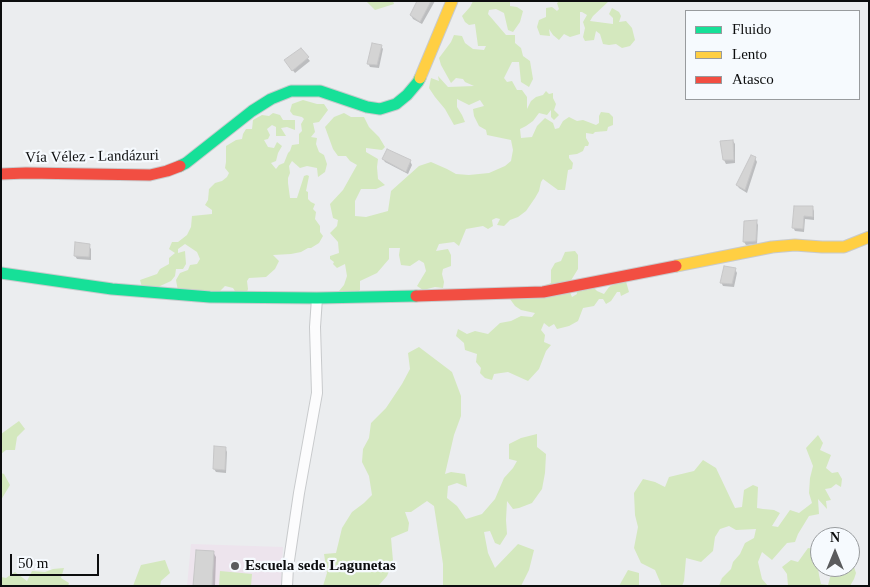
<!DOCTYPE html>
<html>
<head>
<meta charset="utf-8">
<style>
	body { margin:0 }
	#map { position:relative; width:870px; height:587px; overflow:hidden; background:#ebedef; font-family:Georgia,serif }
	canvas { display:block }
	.frame { position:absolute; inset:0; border:2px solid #0c0d0e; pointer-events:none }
	.legend { position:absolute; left:685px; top:10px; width:175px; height:90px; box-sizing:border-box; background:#f6fafe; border:1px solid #989b9e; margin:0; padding:6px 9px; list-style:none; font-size:15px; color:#0c0d0e }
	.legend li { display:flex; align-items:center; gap:10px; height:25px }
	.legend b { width:25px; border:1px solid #989b9e }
	.north { position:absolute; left:810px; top:527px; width:50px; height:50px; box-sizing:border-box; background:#f6fafe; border:1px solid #989b9e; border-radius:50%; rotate:0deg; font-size:14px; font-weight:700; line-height:20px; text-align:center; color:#0c0d0e }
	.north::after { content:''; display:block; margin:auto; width:18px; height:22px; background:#5a5b5d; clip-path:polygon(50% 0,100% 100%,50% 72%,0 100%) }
	.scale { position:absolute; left:10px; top:554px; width:89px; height:22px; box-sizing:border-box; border:2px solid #0c0d0e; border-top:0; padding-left:6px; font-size:15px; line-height:18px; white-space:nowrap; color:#0c0d0e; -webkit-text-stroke:4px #f6fafe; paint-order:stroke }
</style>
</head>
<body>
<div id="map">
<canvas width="870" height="587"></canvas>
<div class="frame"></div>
<ul class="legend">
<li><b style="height:6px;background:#16e098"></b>Fluido</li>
<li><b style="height:6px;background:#ffcf43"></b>Lento</li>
<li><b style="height:6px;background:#f24e42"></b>Atasco</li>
</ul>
<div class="north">N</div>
<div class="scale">50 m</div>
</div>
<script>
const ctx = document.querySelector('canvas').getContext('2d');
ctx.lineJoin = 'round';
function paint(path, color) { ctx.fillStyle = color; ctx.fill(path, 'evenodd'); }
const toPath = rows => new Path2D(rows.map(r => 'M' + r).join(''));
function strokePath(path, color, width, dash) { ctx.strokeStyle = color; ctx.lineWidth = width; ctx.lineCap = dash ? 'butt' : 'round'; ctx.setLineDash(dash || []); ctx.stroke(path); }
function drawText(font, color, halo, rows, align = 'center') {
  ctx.font = font + ' Georgia,serif'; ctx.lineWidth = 4.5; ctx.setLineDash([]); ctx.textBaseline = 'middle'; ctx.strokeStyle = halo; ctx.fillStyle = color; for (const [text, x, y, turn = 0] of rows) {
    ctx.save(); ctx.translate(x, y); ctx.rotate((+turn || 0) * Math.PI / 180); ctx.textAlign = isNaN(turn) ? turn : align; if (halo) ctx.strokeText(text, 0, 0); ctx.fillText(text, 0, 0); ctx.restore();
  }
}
const education = toPath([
	[191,544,283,547,281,586,187,586]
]);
const green = toPath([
	[366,1,393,1,394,4,375,10],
	[473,1,510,1,510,6,517,7,523,11,520,22,513,32,508,30,504,13,496,9,489,10,488,14,506,35,515,35,515,43,521,48,523,56,530,61,533,79,529,87,521,82,519,62,512,62,504,78,507,82,512,81,517,90,522,90,527,97,527,109,531,101,536,97,543,95,546,91,549,94,553,93,553,98,556,104,554,110,559,115,554,120,551,117,551,110,547,115,539,113,533,121,526,126,520,129,521,138,532,137,537,126,545,118,553,123,555,129,559,128,563,121,569,117,577,121,583,120,596,125,599,123,599,116,601,112,609,113,613,117,613,125,608,127,607,131,595,132,593,134,586,133,586,138,589,143,588,146,585,146,583,151,577,154,569,155,569,158,573,163,572,169,568,170,565,190,558,190,543,179,541,182,539,191,535,198,526,211,518,217,510,220,504,226,497,225,500,219,496,218,492,220,493,226,488,229,483,226,466,229,459,246,454,242,439,244,436,251,448,249,451,255,451,266,443,269,442,274,444,282,443,288,435,287,423,290,417,286,426,271,424,263,419,260,410,266,401,265,399,255,400,248,389,248,389,259,377,273,360,281,360,290,356,294,339,291,344,285,347,276,345,264,337,268,333,264,334,262,330,259,330,256,339,253,338,242,330,233,337,226,338,220,333,218,330,204,343,190,357,165,350,161,346,156,338,156,333,149,325,127,334,117,344,113,351,117,364,117,369,127,379,137,385,147,382,150,366,148,366,152,378,159,377,167,378,179,385,185,376,189,361,189,355,201,355,216,366,217,388,211,391,191,419,166,431,162,447,169,456,174,469,175,489,173,505,166,511,161,513,150,511,140,487,135,486,130,479,126,474,116,473,109,484,106,480,100,469,105,457,99,457,107,462,115,465,122,454,125,445,109,435,97,429,88,431,78,439,81,438,76,448,87,474,86,465,82,463,79,456,78,451,83,441,65,439,58,451,42,454,35,462,36,465,43,473,49,484,50,486,46,478,46,475,24,469,25,465,22,462,16,470,7],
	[560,1,609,1,593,16,590,21,613,24,613,18,609,14,612,8,619,12,621,16,619,22,626,21,632,28,635,40,630,46,622,48,616,44,609,45,603,44,600,34,596,31,594,40,585,41,583,37,585,28,583,22,587,15,582,12,580,12,580,34,570,37,564,34,559,40,553,35,549,29,550,36,540,35,537,27,539,20,546,17,546,8,552,7,557,11,559,9,557,3],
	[303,100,317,104,324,104,328,110,319,122,313,123,315,132,311,137,317,138,316,144,319,152,324,155,327,164,325,172,318,177,317,168,307,166,300,168,292,161,289,166,290,173,288,178,288,183,290,198,297,198,304,176,307,175,309,176,306,191,308,192,308,199,311,202,315,204,313,209,316,212,315,219,320,226,320,232,323,236,319,243,311,248,308,248,301,252,291,254,273,255,279,261,275,269,266,277,249,278,247,281,248,289,247,292,238,296,233,288,225,286,220,291,178,291,176,280,180,273,188,270,190,265,197,264,200,259,197,252,185,244,178,249,178,253,185,251,186,264,183,269,176,269,175,276,171,281,158,287,142,287,140,280,157,274,160,269,169,264,169,258,175,253,169,249,172,242,178,242,187,235,191,227,192,216,212,214,212,210,205,205,208,200,209,189,215,183,222,181,227,177,229,173,225,168,226,162,226,146,236,140,242,139,243,134,246,129,252,129,253,120,262,115,269,116,273,113,280,115,283,120,295,120,295,130,287,127,281,128,286,136,276,136,276,127,272,125,267,129,270,135,268,139,264,140,268,147,274,148,277,142,282,146,278,153,276,161,271,163,276,169,279,165,284,163,288,153,290,151,292,145,299,144,299,134,302,131,301,124,304,119,302,117,293,115,290,111,292,104],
	[575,251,578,255,578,269,570,282,569,290,572,297,577,294,576,289,589,283,597,291,604,294,609,287,625,278,629,292,621,296,620,292,617,292,611,301,606,304,603,299,599,299,594,306,583,308,578,321,569,326,557,329,554,324,549,327,544,323,541,330,545,335,544,342,551,345,546,351,539,369,528,381,508,372,494,374,492,380,485,378,480,373,481,368,476,362,477,354,465,350,464,343,456,336,458,329,467,334,475,331,488,334,500,323,511,321,521,316,532,317,535,313,521,310,515,306,510,299,551,283,551,270,555,263,561,261,565,252],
	[419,347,452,372,461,396,461,416,454,435,445,474,451,472,465,474,467,487,457,483,448,486,447,498,457,506,466,519,482,514,495,499,504,478,513,468,517,461,509,459,509,444,521,438,537,434,537,447,546,454,545,473,542,489,532,503,519,508,513,509,507,501,506,520,507,534,500,545,495,543,490,531,484,532,488,553,495,568,518,544,534,550,529,570,521,586,443,586,443,564,434,506,427,501,411,512,405,512,409,523,408,531,391,538,393,561,387,576,379,585,323,586,327,573,324,554,336,553,342,528,352,512,364,503,372,495,369,476,362,462,363,449,369,438,371,423,386,408,402,384,410,369,408,353],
	[19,421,25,429,17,437,15,450,6,450,1,454,1,434],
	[818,435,823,443,820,450,831,455,826,468,832,473,838,472,842,479,841,487,836,484,831,488,825,489,831,500,826,501,827,509,818,499,819,514,809,516,798,534,795,542,787,543,772,560,762,552,758,562,762,579,768,586,719,586,722,578,731,569,733,562,740,554,745,543,754,538,756,529,736,530,729,526,720,529,715,537,713,551,701,562,686,558,684,581,682,586,660,586,661,584,655,570,641,563,634,548,638,527,635,515,634,493,643,479,655,482,665,487,669,477,694,471,703,460,716,468,735,508,742,507,744,490,753,485,758,487,757,508,763,509,774,510,780,513,772,526,778,527,790,510,799,513,812,503,809,493,810,478,813,466,806,448],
	[1,473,4,474,10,485,1,500],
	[808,548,815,549,819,575,821,584,828,585,831,574,841,567,850,567,850,561,853,557,856,560,854,567,856,573,854,579,850,586,788,586,787,574,782,567,791,560,798,562],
	[165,560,170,573,161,581,160,586,133,586,141,565],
	[64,568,61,578,69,583,68,586,1,586,1,577,6,578,15,572,27,581,32,571,45,572,53,569],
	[628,570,639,573,639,586,619,586],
	[220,571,252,574,251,586,219,586]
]);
const shadow = toPath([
	[419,1,435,1,422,24,413,19,411,15],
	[381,46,383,49,379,68,370,67,368,63],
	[300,49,310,61,295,73,287,63],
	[733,141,735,144,735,163,726,164,724,160,722,142],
	[755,158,757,162,747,193,739,188,737,185],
	[383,159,410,161,412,165,408,174,385,162],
	[812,207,814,211,814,220,805,219,804,232,795,231,793,227],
	[756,221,758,225,757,244,746,245,744,242],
	[89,246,91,249,91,260,77,259,75,256],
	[735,269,737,273,734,287,723,286,721,282],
	[225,448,227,452,226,473,216,472,214,469],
	[213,552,216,557,215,586,194,586]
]);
const building = toPath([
	[417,1,431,1,420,22,410,15,417,1],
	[372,43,382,45,377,65,367,64,372,43],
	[301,48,309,57,292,71,284,60,301,48],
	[733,140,734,160,723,160,720,141,733,140],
	[387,149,411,160,406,172,382,159,387,149],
	[751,155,756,157,745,190,736,185,751,155],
	[794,206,813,206,813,217,804,216,803,229,792,228,794,206],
	[757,220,756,241,743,242,744,221,757,220],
	[75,242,90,244,89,257,74,256,75,242],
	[724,266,736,268,732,284,720,283,724,266],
	[214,446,226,447,225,470,213,469,214,446],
	[196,550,214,551,212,586,193,586,196,550]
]);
const street = toPath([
	[287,586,288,567,299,493,317,393,315,327,317,298]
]);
const fast = toPath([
	[180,166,186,163,252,111,271,99,291,91,320,91,367,107,380,109,396,104,407,95,418,82,420,78],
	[1,273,112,289,210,297,317,298,416,296]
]);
const slow = toPath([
	[420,78,452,1],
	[676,266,772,247,795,245,822,247,844,247,869,237]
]);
const jam = toPath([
	[1,174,26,173,150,175,167,171,180,166],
	[416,296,543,292,676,266]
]);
const markers = [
	[235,566,5,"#5a5b5d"]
];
const streetNames = [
	["Vía Vélez - Landázuri",92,157,-1]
];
const poiNames = [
	["Escuela sede Lagunetas",245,566]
];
paint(education, '#ede4ed');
paint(green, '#d4e8be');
paint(shadow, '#0003');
paint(building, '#d4d4d4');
strokePath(building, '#c7c7c8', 1);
strokePath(street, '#c8cacc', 12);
strokePath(fast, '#c8cacc', 13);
strokePath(slow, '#c8cacc', 13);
strokePath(jam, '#c8cacc', 13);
strokePath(street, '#fcfcfd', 10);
strokePath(fast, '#16e098', 11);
strokePath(slow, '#ffcf43', 11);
strokePath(jam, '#f24e42', 11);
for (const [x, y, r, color] of markers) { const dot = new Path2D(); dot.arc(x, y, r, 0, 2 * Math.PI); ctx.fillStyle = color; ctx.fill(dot); strokePath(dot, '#f6fafe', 2); }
drawText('15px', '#0c0d0e', '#f6fafe', streetNames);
drawText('bold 15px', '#0c0d0e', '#f6fafe', poiNames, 'left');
</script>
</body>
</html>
